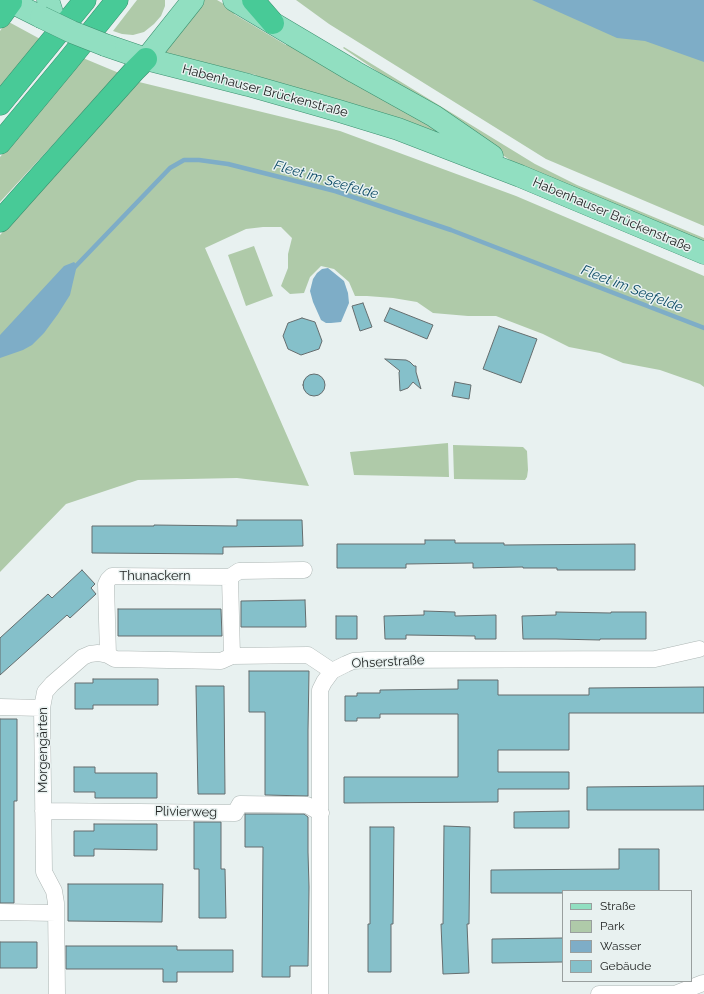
<!DOCTYPE html>
<html>
<head>
<meta charset="utf-8">
<style>
	body { margin:0 }
	#map { position:relative; width:704px; height:994px; overflow:hidden; background:#e8f1f0; font-family:Raleway,sans-serif }
	canvas { display:block }
	.legend { position:absolute; left:562px; top:890px; width:130px; height:92px; box-sizing:border-box; background:#e8f1f0; border:1px solid #999f9e; margin:0; padding:5px 7px; list-style:none; font-size:12px; color:#222524 }
	.legend li { display:flex; align-items:center; gap:8px; height:20px }
	.legend b { width:20px; border:1px solid #999f9e }
</style>
</head>
<body>
<div id="map">
<canvas width="704" height="994"></canvas>
<ul class="legend">
<li><b style="height:5px;background:#91dfc1"></b>Straße</li>
<li><b style="height:11px;background:#afcaa9"></b>Park</li>
<li><b style="height:11px;background:#7eadc7"></b>Wasser</li>
<li><b style="height:11px;background:#85c0ca"></b>Gebäude</li>
</ul>
</div>
<script>
const ctx = document.querySelector('canvas').getContext('2d');
ctx.lineJoin = 'round';
function paint(path, color) { ctx.fillStyle = color; ctx.fill(path, 'evenodd'); }
const toPath = rows => new Path2D(rows.map(r => 'M' + r).join(''));
function strokePath(path, color, width, dash) { ctx.strokeStyle = color; ctx.lineWidth = width; ctx.lineCap = dash ? 'butt' : 'round'; ctx.setLineDash(dash || []); ctx.stroke(path); }
function drawText(font, color, halo, rows, align = 'center') {
  ctx.font = font + ' Raleway,sans-serif'; ctx.lineWidth = 3; ctx.setLineDash([]); ctx.textBaseline = 'middle'; ctx.strokeStyle = halo; ctx.fillStyle = color; for (const [text, x, y, turn = 0] of rows) {
    ctx.save(); ctx.translate(x, y); ctx.rotate((+turn || 0) * Math.PI / 180); ctx.textAlign = isNaN(turn) ? turn : align; if (halo) ctx.strokeText(text, 0, 0); ctx.fillText(text, 0, 0); ctx.restore();
  }
}
const green = toPath([
	[137,0,165,0,165,6,161,16,154,24,144,32,133,35,122,34,113,31],
	[199,0,217,0,236,11,234,14,286,45,287,43,452,138,256,78,256,75,195,61,159,54],
	[296,0,704,0,704,226,546,159,329,24],
	[7,21,42,40,0,89,0,31],
	[344,47,535,164,577,185,704,238,704,245,522,168,390,80,343,48],
	[83,58,119,73,0,202,0,157],
	[139,82,340,131,516,196,704,276,704,387,700,384,660,370,623,363,600,353,569,347,543,334,496,316,468,316,433,313,417,302,393,298,367,296,355,296,349,282,334,269,321,266,310,277,304,293,290,294,281,286,288,268,288,254,292,238,281,227,263,227,246,229,205,248,309,486,237,478,138,480,66,504,0,572,0,235],
	[254,246,273,296,246,306,228,255],
	[448,443,449,477,354,475,350,452],
	[453,445,523,447,527,451,528,470,527,477,525,480,454,479]
]);
const water = toPath([
	[532,0,704,0,704,62,645,41,617,38],
	[74,262,77,265,70,295,58,314,44,333,32,345,23,350,0,358,0,335,64,266],
	[328,268,344,281,348,293,349,303,341,322,331,323,326,323,321,320,313,302,310,291,313,279,317,273,322,269]
]);
const stream = toPath([
	[73,269,170,168,184,160,199,160,228,164,335,191,451,230,704,328]
]);
const building = toPath([
	[363,303,372,327,360,331,352,306,363,303],
	[390,308,433,325,427,339,384,321,390,308],
	[302,318,315,322,322,341,319,349,301,355,288,349,283,336,288,323,302,318],
	[499,326,537,339,521,383,483,369,499,326],
	[385,359,406,360,410,362,414,366,416,366,416,372,421,389,413,382,408,388,400,391,399,372,400,371,385,359],
	'303 385a11 11 0 1 1 22 0a11 11 0 1 1-22 0Z',
	[455,382,471,385,469,399,452,396,455,382],
	[237,520,302,520,303,546,223,547,223,554,92,553,92,526,154,526,154,525,237,526,237,520],
	[425,540,455,540,455,543,504,543,504,545,635,544,635,570,557,570,557,568,523,568,523,567,473,568,473,563,406,564,406,568,337,568,337,544,425,544,425,540],
	[82,570,95,584,91,588,96,594,70,618,67,615,0,675,0,638,48,594,52,598,82,570],
	[305,600,306,627,241,627,241,601,305,600],
	[118,609,221,609,222,636,118,636,118,609],
	[424,611,455,612,455,616,496,615,496,639,475,639,475,636,406,635,406,639,385,639,384,616,424,615,424,611],
	[556,612,611,613,611,612,646,612,646,639,600,639,600,640,556,639,523,639,522,616,556,615,556,612],
	[336,616,357,616,357,639,336,639,336,616],
	[249,671,309,671,308,730,308,796,265,795,265,712,249,712,249,671],
	[93,679,158,679,158,705,93,705,93,709,75,709,75,683,93,683,93,679],
	[458,680,498,680,498,695,589,695,589,688,704,687,704,713,569,713,569,750,498,750,498,772,569,772,569,789,498,789,498,802,344,803,344,777,458,777,458,714,380,714,380,718,357,718,357,721,345,721,345,696,357,696,357,693,380,693,380,690,458,689,458,680],
	[196,686,224,686,225,794,198,794,196,686],
	[0,719,17,719,17,801,14,801,14,903,0,903,0,719],
	[74,767,95,767,95,773,157,773,157,798,95,798,95,792,74,792,74,767],
	[704,786,704,810,587,810,587,787,704,786],
	[569,811,569,828,514,828,514,812,569,811],
	[245,814,304,814,308,817,308,852,309,887,308,966,290,966,290,977,262,977,263,847,245,847,245,814],
	[194,822,221,822,221,869,225,869,226,918,199,918,199,869,194,869,194,822],
	[94,824,157,824,157,850,94,849,94,856,74,856,74,831,94,831,94,824],
	[444,826,470,827,469,924,467,924,469,973,443,974,441,924,443,924,444,826],
	[370,827,394,827,393,924,391,924,391,972,368,972,368,924,370,924,370,827],
	[619,849,659,849,659,891,563,891,563,893,491,893,491,870,619,869,619,849],
	[68,884,163,884,162,922,68,921,68,884],
	[563,938,563,962,492,963,492,939,563,938],
	[0,942,37,942,37,968,0,968,0,942],
	[66,946,177,946,177,950,233,950,233,972,177,972,177,982,163,982,163,969,66,969,66,946]
]);
const street = toPath([
	[230,577,239,571,304,570],
	[108,655,106,584,108,580,112,576,230,577,232,656],
	[0,707,42,708],
	[43,811,235,813,240,804,307,805,321,813],
	[0,912,56,913],
	[57,994,56,903,54,891,44,872,42,708,45,692,52,684,83,657,90,654,98,653,108,655,115,659,221,661,232,656,308,655,332,671],
	[320,994,320,690,324,682,332,671,346,664,353,661,368,660,655,659,699,649],
	[599,994,675,994,703,983]
]);
const primary = toPath([
	[13,0,11,2,41,17],
	[48,0,56,25],
	[234,0,355,72,434,116,492,156],
	[105,45,146,59,248,85,339,111,398,129,520,176,704,253],
	[146,59,193,0]
]);
const highway = toPath([
	[253,0,273,23],
	[0,17,11,2],
	[0,104,85,0],
	[0,143,68,61,117,0],
	[0,221,135,70,146,59]
]);
const primaryBridge = toPath([
	[41,17,72,32,105,45]
]);
const streetNames = [
	["Habenhauser Brückenstraße",265,91,15],
	["Habenhauser Brückenstraße",612,215,23],
	["Thunackern",155,576],
	["Ohserstraße",388,662,-3],
	["Morgengärten",43,750,-90],
	["Plivierweg",186,812,1]
];
const waterNames = [
	["Fleet im Seefelde",326,180,16],
	["Fleet im Seefelde",632,289,21]
];
paint(green, '#afcaa9');
paint(water, '#7eadc7');
strokePath(stream, '#7eadc7', 4.5);
paint(building, '#85c0ca');
strokePath(building, '#656d6e', 1);
strokePath(street, '#adb6b4', 17);
strokePath(primary, '#3b906f', 23);
strokePath(highway, '#3b906f', 23);
strokePath(street, '#fff', 16);
strokePath(primary, '#91dfc1', 22);
strokePath(highway, '#48ca97', 22);
strokePath(primaryBridge, '#3b906f', 23, []);
strokePath(primaryBridge, '#91dfc1', 22);
drawText('13px', '#222524', '#e8f1f0', streetNames);
drawText('italic 14px', '#0e4c66', '#e8f1f0', waterNames);
</script>
</body>
</html>
